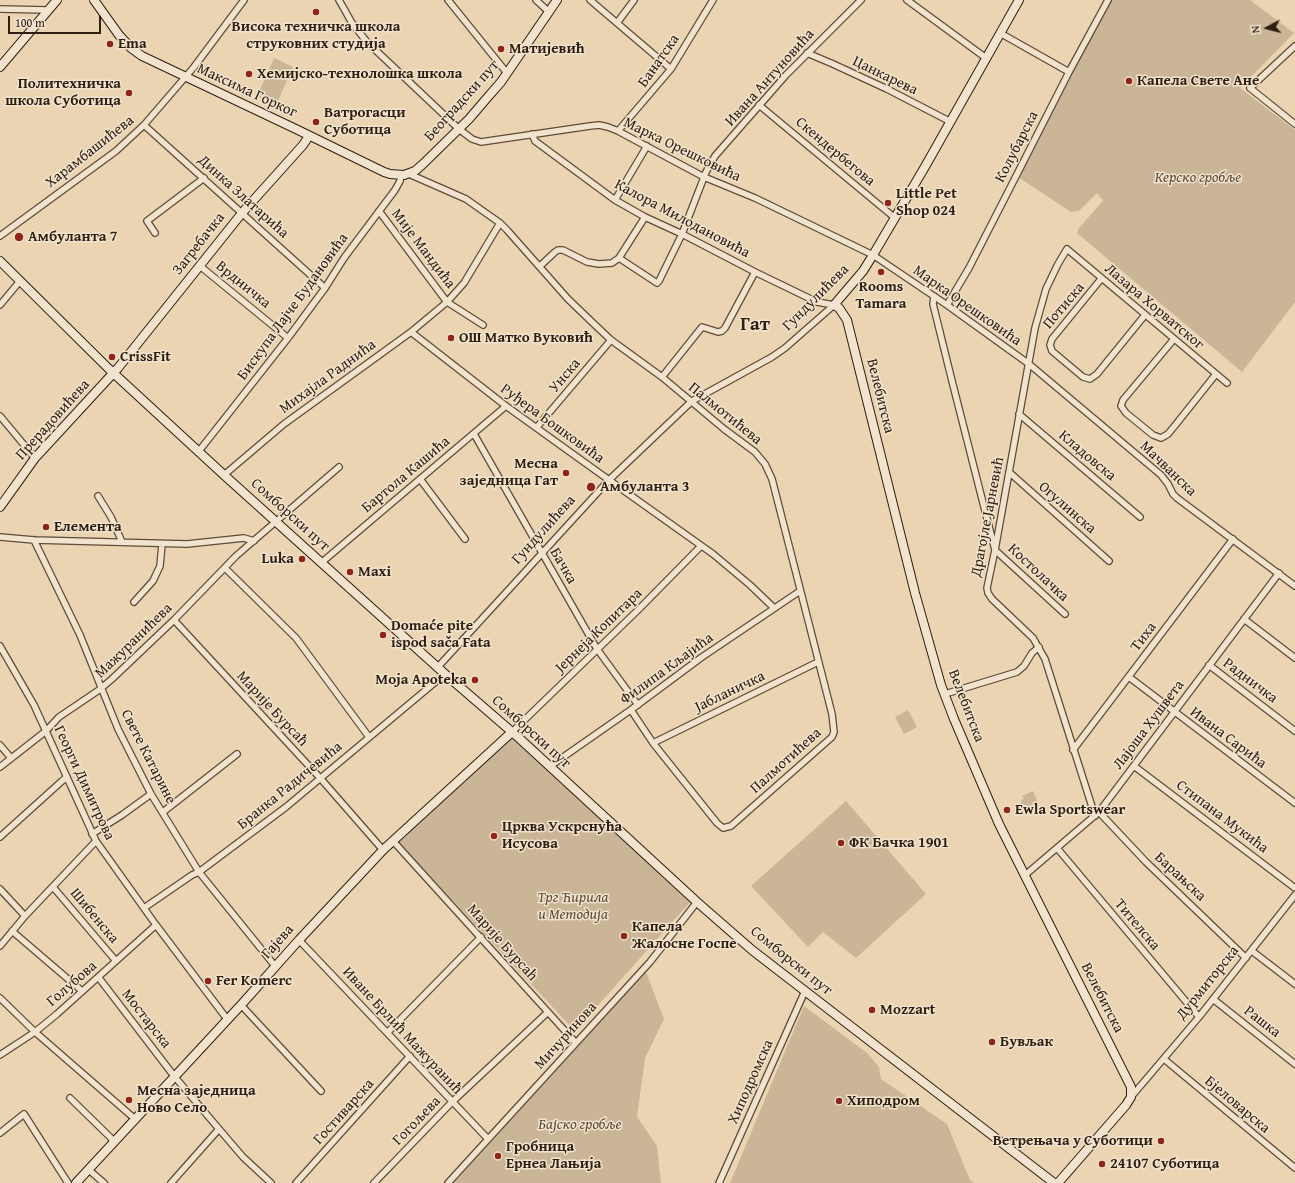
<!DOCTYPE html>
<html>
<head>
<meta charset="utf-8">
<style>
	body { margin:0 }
	#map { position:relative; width:1295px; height:1183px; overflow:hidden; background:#ead4b2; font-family:"Gentium Book Plus",serif }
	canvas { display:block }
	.north { position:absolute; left:1247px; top:8px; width:40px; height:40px; -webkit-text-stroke:3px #f1e3cd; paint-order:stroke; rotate:263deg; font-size:11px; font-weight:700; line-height:16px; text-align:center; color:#2f1d0f }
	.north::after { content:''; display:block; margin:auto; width:14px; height:18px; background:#2f1d0f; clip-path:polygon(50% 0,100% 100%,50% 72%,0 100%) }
	.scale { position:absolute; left:8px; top:16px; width:93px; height:18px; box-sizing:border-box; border:2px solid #2f1d0f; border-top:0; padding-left:5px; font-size:12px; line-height:14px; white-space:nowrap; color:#2f1d0f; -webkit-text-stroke:3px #f1e3cd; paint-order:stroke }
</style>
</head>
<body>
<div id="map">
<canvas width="1295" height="1183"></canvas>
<div class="north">N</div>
<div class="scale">100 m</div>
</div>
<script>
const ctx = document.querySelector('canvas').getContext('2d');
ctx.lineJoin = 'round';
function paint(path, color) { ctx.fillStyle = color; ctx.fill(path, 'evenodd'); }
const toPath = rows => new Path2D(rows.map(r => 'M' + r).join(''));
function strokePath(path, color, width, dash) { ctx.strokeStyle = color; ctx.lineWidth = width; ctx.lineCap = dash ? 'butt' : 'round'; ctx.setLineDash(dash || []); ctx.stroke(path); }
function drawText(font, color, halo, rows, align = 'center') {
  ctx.font = font + ' "Gentium Book Plus",serif'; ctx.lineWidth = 3; ctx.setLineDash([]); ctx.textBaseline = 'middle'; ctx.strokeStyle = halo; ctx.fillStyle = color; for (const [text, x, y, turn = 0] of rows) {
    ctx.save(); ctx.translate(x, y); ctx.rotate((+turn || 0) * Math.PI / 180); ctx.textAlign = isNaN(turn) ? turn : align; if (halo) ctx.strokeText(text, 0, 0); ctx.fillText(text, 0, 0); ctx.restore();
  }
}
const green = toPath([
	[1108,0,1250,0,1294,33,1240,88,1295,130,1295,302,1242,372,1077,233,1079,228,1103,201,1097,193,1079,211,1071,212,1018,177],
	[274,58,293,67,276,105,257,96],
	[908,710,917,727,904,734,895,717],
	[511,737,691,901,575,1031,396,840],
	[1033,791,1038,803,1029,807,1024,805,1017,807,1016,805,1022,802,1021,800,1024,799,1022,796],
	[846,801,926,894,856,958,823,932,808,947,751,886],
	[646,972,664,1019,645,1058,637,1117,657,1146,661,1183,450,1183,524,1100],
	[804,1006,867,1053,879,1067,881,1079,947,1124,970,1180,974,1183,730,1183]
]);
const street = toPath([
	[339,0,352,23,367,42,459,129,472,139,481,142,590,126,599,125,608,127,618,131,704,177,755,198,873,255,947,305,1029,364,1161,475,1168,484,1173,494,1177,498,1295,586],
	[448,0,507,73],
	[536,0,549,12],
	[590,0,671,69],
	[907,0,986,58],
	[0,9,48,10],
	[617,23,634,0],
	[1000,33,1069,72],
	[1295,46,1250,88,1295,124],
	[807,53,833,64,887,89,951,122],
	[759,105,895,218],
	[144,125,325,288],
	[618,131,671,69,713,0],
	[532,134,535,141,615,200,645,217,682,234,755,272,817,302,834,305],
	[409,174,466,199,500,223,507,230,568,299,594,324,611,340,662,377,724,429,755,452,765,464,772,479,832,714,834,732,832,737,731,826,723,828,717,823,653,743,631,710],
	[615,200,647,146],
	[379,211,447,302,483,325],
	[155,233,147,221,204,178],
	[0,236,116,151,144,125,194,67,244,0],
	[619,258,657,283,659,281,682,234,706,172,715,156,786,75,861,0],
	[200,266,288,338],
	[540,266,555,252,558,250,563,250,587,262,599,264,612,263,619,258,645,217],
	[1101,279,1052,339,1050,345,1052,351,1083,377,1090,379,1097,374,1145,315],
	[934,296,933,304,952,381,995,550,1065,614],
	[0,305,20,281],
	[947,305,969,268,1010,188,1069,72,1108,0],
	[411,332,506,406,609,480,713,554,750,585,774,608],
	[1174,339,1123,400,1121,406,1126,413,1153,435,1161,438,1168,434,1177,423,1216,374],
	[662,377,702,327,718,332,722,331,725,328,755,272],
	[1019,414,1140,517],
	[0,416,35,458],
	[537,427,611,340],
	[474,434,597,649,638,705],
	[199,451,288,338,325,288,344,258,395,190,400,181,401,175],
	[1009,472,1109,561],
	[224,475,284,424,411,332,447,302,464,283,500,223],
	[420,479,465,539],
	[98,496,111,517,122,542],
	[0,537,34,540,187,544,244,538,254,541],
	[34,540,80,635,118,729,151,794,199,872,275,966],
	[321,563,506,406],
	[225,568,296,638,369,737],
	[134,602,153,581,160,566,162,544],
	[1244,619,1295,658],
	[174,620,321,779,383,850],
	[0,646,34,705,96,841,156,925,227,1019],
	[1209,665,1295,731],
	[437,668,609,480,692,401,772,357,785,348,834,305],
	[1129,677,1295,803],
	[945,694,1017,672,1024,666,1032,653,1039,647],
	[512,732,638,610,701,546],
	[653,743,818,662],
	[0,745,11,758],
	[1073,750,1233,539],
	[1134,766,1295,888],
	[0,767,46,731,59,717,99,690,112,679,174,620,236,556,339,467],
	[549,767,632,709,702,657,800,591],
	[163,812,237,754],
	[1099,812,1146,862,1246,958],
	[1095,816,1045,659,1033,638,992,599,988,593,987,588,995,550,1035,328,1046,289,1058,264,1067,249,1227,383],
	[92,834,122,815,151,794],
	[0,837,62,781,67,777],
	[393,841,576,1043],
	[1057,848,1199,1017],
	[1024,876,1099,812,1279,573],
	[53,887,116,961],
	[0,889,25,916],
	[144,908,192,875,199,872,286,807,445,674],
	[12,931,82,991],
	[299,940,488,1139],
	[0,946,25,916,96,841],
	[1252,951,1295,984],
	[99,978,174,1076,219,1129,243,1157,271,1183],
	[0,998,35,1032,135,1119],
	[1213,999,1295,1064],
	[241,1005,321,1091],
	[388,1032,481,937],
	[0,1055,35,1032,57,1014,156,925],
	[1164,1059,1295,1168],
	[1131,1097,1199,1017,1295,895],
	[70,1098,111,1138,113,1142],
	[0,1133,24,1114,68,1183],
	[89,1170,104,1183],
	[171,1183,219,1129],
	[296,1183,410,1056],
	[374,1183,452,1102,548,1012],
	[448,1183,650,962,697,902],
	[719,1183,805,991]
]);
const secondary = toPath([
	[94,0,119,35,131,48,142,56,298,130,384,172,390,174,404,175,415,171,423,164,469,119,487,98,501,82,557,0],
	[1019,0,926,165,873,255,863,271,834,305,839,308,847,320,915,593,941,685,954,719,999,824,1131,1087,1131,1097,1126,1105,1058,1183],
	[0,67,57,0],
	[0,261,109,369,224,475,445,674,519,738,697,902,752,950,805,991,1054,1183],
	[0,507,35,458,118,368,242,213,303,145,309,136],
	[76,1183,241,1005,299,940,383,850,512,732]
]);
const markers = [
	[316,12,4,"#8f2418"],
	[110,44,4,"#8f2418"],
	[501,49,4,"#8f2418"],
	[249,74,4,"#8f2418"],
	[1129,81,4,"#8f2418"],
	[129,93,4,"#8f2418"],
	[316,122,4,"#8f2418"],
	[888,203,4,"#8f2418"],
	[19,237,5,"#8f2418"],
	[881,272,4,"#8f2418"],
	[451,338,4,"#8f2418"],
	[112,357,4,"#8f2418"],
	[566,473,4,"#8f2418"],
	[591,487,5,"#8f2418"],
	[46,527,4,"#8f2418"],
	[302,559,4,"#8f2418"],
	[350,572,4,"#8f2418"],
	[383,635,4,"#8f2418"],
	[475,680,4,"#8f2418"],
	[1007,810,4,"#8f2418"],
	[494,836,4,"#8f2418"],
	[841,843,4,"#8f2418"],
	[624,936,4,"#8f2418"],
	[208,981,4,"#8f2418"],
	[872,1010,4,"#8f2418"],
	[992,1042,4,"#8f2418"],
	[129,1100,4,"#8f2418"],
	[839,1101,4,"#8f2418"],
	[1161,1141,4,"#8f2418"],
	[498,1156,4,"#8f2418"],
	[1102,1164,4,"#8f2418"]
];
const poiNames = [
	["Висока техничка школа",316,27,"center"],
	["струковних студија",316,44,"center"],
	["Ema",118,44],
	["Матијевић",509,49],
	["Хемијско-технолошка школа",257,74],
	["Капела Свете Ане",1137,81],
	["Политехничка",121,84,"right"],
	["школа Суботица",121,101,"right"],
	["Ватрогасци",324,113],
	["Суботица",324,130],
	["Little Pet",896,194],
	["Shop 024",896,211],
	["Амбуланта 7",28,237],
	["Rooms",881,287,"center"],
	["Tamara",881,304,"center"],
	["ОШ Матко Вуковић",459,338],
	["CrissFit",120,357],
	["Месна",558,464,"right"],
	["заједница Гат",558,481,"right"],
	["Амбуланта 3",600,487],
	["Елемента",54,527],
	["Luka",294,559,"right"],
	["Maxi",358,572],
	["Domaće pite",391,626],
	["ispod sača Fata",391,643],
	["Moja Apoteka",467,680,"right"],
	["Ewla Sportswear",1015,810],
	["Црква Ускрснућа",502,827],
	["Исусова",502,844],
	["ФК Бачка 1901",849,843],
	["Капела",632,927],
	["Жалосне Госпе",632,944],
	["Fer Komerc",216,981],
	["Mozzart",880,1010],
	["Бувљак",1000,1042],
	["Месна заједница",137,1091],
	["Ново Село",137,1108],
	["Хиподром",847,1101],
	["Ветрењача у Суботици",1153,1141,"right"],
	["Гробница",506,1147],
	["Ернеа Лањија",506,1164],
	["24107 Суботица",1110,1164]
];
const streetNames = [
	["Банатска",659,61,-55],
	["Цанкарева",885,76,26],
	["Ивана Антуновића",770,78,-48],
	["Максима Горког",247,91,25],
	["Београдски пут",462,101,-48],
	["Колубарска",1017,147,-63],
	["Марка Орешковића",682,150,26],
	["Харамбашићева",90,152,-38],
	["Скендербегова",835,152,40],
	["Динка Златарића",243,197,42],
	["Калора Милодановића",682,219,28],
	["Загребачка",199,244,-52],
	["Мије Мандића",423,249,53],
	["Врдничка",243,285,39],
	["Гундулићева",816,298,-45],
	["Марка Орешковића",967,306,35],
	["Потиска",1064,306,-50],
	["Бискупа Лајче Будановића",293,307,-54],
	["Лазара Хорватског",1154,307,40],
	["Унска",565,376,-50],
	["Михајла Раднића",328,377,-36],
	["Велебитска",880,396,76],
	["Палмотићева",725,414,39],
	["Прерадовићева",53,420,-48],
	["Руђера Бошковића",552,424,36],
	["Кладовска",1087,456,40],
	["Мачванска",1168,469,44],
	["Бартола Кашића",406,475,-40],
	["Огулинска",1067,508,41],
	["Сомборски пут",290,515,42],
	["Драгојле Јарневић",988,517,-79],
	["Гундулићева",544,530,-48],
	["Бачка",563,566,60],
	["Костолачка",1038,573,43],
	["Јернеја Копитара",599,631,-44],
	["Тиха",1144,637,-53],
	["Мажуранићева",134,641,-44],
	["Филипа Кљајића",667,669,-36],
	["Радничка",1250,681,37],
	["Јабланичка",730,692,-26],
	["Велебитска",966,706,69],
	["Марије Бурсаћ",272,709,47],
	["Лајоша Хушвета",1149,725,-53],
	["Сомборски пут",531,732,42],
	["Ивана Сарића",1228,738,37],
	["Свете Катарине",148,757,63],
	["Палмотићева",786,761,-42],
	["Георги Димитрова",84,783,65],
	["Бранка Радичевића",290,786,-39],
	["Стипана Мукића",1222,817,37],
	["Барањска",1180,877,43],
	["Шибенска",94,916,50],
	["Тителска",1137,925,50],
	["Гајева",278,942,-48],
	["Марије Бурсаћ",502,943,48],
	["Сомборски пут",791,961,39],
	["Дурмиторска",1208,983,-51],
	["Голубова",72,984,-41],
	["Велебитска",1102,998,63],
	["Мостарска",146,1019,52],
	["Рашка",1262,1022,38],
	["Иване Брлић Мажуранић",402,1031,47],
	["Мичуринова",566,1036,-48],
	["Хиподромска",751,1082,-66],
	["Бјеловарска",1237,1105,40],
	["Гостиварска",344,1112,-48],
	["Гогољева",417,1121,-46]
];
const parkNames = [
	["Керско гробље",1198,178],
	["Трг Ћирила",573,898],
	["и Методија",573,915],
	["Бајско гробље",580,1125]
];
const districtNames = [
	["Гат",755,325]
];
paint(green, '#cab596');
strokePath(street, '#5e4b38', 8);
strokePath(secondary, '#2f1d0f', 10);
strokePath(street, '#f1e3cd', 5.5);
strokePath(secondary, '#f1e3cd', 8);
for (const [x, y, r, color] of markers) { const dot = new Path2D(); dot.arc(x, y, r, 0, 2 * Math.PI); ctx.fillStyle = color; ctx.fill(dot); strokePath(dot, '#f1e3cd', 1.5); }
drawText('bold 15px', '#2f1d0f', '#f1e3cd', poiNames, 'left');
drawText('15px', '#2f1d0f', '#f1e3cd', streetNames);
drawText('italic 15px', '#5e4b38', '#f1e3cd', parkNames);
drawText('bold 19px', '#2f1d0f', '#f1e3cd', districtNames);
</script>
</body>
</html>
